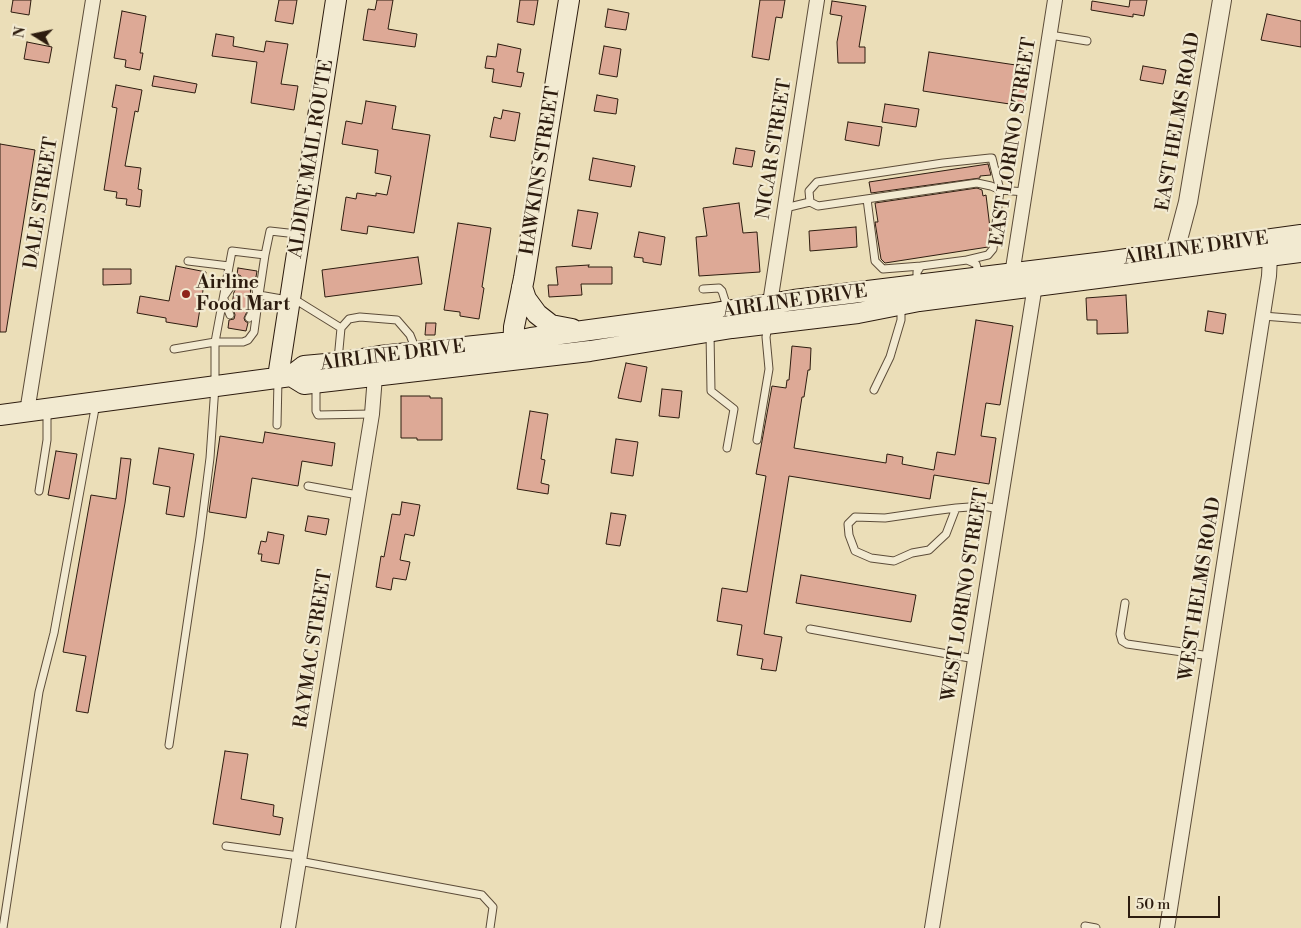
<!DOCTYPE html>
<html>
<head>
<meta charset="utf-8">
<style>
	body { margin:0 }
	#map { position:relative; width:1301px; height:928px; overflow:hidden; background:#ebdeb8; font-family:"Libre Bodoni",serif }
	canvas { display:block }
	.north { position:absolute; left:10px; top:10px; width:50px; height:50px; -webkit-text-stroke:4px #f2ead1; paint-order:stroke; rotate:280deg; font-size:14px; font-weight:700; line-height:20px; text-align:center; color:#2d1c0f }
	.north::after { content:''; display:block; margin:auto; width:18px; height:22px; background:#2d1c0f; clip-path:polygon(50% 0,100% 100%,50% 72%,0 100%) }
	.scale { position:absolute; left:1128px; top:896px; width:92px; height:22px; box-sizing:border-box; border:2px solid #2d1c0f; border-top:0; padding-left:6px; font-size:15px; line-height:18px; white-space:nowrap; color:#2d1c0f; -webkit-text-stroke:4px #f2ead1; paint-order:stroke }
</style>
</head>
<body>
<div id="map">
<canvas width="1301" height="928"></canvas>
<div class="north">N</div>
<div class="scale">50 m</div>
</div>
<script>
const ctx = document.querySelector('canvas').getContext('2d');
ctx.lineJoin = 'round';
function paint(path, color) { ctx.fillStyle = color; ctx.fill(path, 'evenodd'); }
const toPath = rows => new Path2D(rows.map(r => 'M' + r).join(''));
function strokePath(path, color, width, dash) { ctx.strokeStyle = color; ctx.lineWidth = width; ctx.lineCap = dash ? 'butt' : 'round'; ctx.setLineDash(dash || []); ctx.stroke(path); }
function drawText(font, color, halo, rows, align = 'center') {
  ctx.font = font + ' "Libre Bodoni",serif'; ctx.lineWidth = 4.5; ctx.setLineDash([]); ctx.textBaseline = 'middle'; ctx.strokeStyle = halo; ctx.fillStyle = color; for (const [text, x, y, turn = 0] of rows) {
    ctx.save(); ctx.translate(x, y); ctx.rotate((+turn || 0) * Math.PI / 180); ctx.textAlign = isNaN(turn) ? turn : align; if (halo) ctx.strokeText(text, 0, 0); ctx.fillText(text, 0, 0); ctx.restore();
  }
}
const building = toPath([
	[13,0,31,0,29,15,11,12,13,0],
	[279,0,297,0,293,24,275,21,279,0],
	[377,0,393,0,388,29,417,34,415,47,363,40,368,9,375,10,377,0],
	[520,0,538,0,534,25,517,22,520,0],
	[760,0,785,0,782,18,776,17,769,60,752,57,760,0],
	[1130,0,1147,0,1144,16,1133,14,1133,17,1091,10,1092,1,1129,7,1130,0],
	[832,1,866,6,859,47,865,47,865,63,838,63,837,42,842,16,830,14,832,1],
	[608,9,629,13,626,30,605,27,608,9],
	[122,11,146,16,140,53,143,53,140,70,125,67,126,60,114,58,122,11],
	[1267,14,1301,21,1301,47,1261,40,1267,14],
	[216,34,234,37,233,46,264,52,266,41,288,44,281,84,298,86,294,110,251,103,257,62,212,56,216,34],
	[27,42,52,47,49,63,24,59,27,42],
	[498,44,521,49,517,72,524,73,521,87,492,82,494,69,485,68,487,56,496,57,498,44],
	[604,46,621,49,617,77,599,74,604,46],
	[929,52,1029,67,1023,106,923,91,929,52],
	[1143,66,1166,70,1163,84,1140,80,1143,66],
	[154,76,197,84,195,93,152,86,154,76],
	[116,85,142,90,138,112,135,111,125,166,141,168,138,189,142,190,140,207,126,205,127,199,116,198,117,192,104,190,117,108,112,107,116,85],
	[597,95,618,99,616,114,594,111,597,95],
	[366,101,396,106,392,129,430,135,414,233,368,226,367,234,341,230,346,197,356,199,357,193,376,196,376,193,387,195,391,176,375,173,378,150,342,144,346,121,362,124,366,101],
	[885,104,919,109,916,127,882,122,885,104],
	[503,110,520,113,515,141,490,137,494,117,501,119,503,110],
	[848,122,882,127,879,146,845,140,848,122],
	[0,144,35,150,6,332,0,332,0,144],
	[736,148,755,151,752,167,733,164,736,148],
	[593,158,635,166,631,187,589,180,593,158],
	[988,164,991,175,980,176,980,178,871,193,869,182,988,164],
	[977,188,982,190,983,196,986,195,990,228,988,247,885,263,881,259,875,222,878,222,875,203,977,188],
	[739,203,743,233,757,232,760,272,699,276,696,237,707,236,703,208,739,203],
	[578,210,598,213,591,249,572,246,578,210],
	[458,223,491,228,482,287,484,288,479,319,460,316,460,312,444,310,458,223],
	[856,227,857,247,810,251,809,231,856,227],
	[639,232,665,237,661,265,643,262,643,258,634,257,639,232],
	[418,257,422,284,325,297,322,270,418,257],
	[589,265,588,267,612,267,612,284,581,284,582,295,549,297,548,285,558,285,556,267,589,265],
	[176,266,206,272,197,327,166,322,166,318,137,313,140,296,169,301,176,266],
	[238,268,257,271,256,277,250,280,251,303,244,318,245,321,248,323,246,331,228,328,229,320,234,319,235,315,232,304,234,292,241,280,241,276,237,274,238,268],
	[103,269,131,269,131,284,103,285,103,269],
	[1126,295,1128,333,1097,334,1097,320,1087,320,1086,298,1126,295],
	[1208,311,1226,314,1223,334,1205,331,1208,311],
	[976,320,1013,326,1000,405,986,403,981,436,996,438,989,484,934,475,930,499,789,476,764,634,782,637,776,671,761,669,763,659,737,655,742,625,717,621,722,588,747,592,766,476,756,474,772,386,786,388,787,380,789,380,792,346,811,348,810,370,808,370,804,397,802,397,794,448,886,463,887,454,903,457,902,464,934,470,937,452,955,455,976,320],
	[426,323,436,323,435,335,425,335,426,323],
	[626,363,647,367,641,402,618,398,626,363],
	[662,389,682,391,679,418,659,416,662,389],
	[401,396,430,396,430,398,442,398,442,440,417,440,417,438,401,438,401,396],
	[530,411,548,414,541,459,545,460,541,483,549,485,548,494,517,489,530,411],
	[265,432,335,443,332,466,302,461,298,486,252,478,246,518,209,512,220,436,263,443,265,432],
	[616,439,638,442,633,476,611,473,616,439],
	[159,448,194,454,184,517,166,514,170,487,153,484,159,448],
	[56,451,77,454,69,499,48,495,56,451],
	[121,458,131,459,125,503,88,713,76,711,86,656,63,652,91,495,116,499,121,458],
	[402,502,420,505,414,536,405,534,400,560,410,562,406,580,393,578,391,590,376,587,381,556,384,557,392,514,400,515,402,502],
	[611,513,626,515,620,546,606,544,611,513],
	[308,516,329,519,326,535,305,531,308,516],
	[268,532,284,535,279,564,261,561,262,554,258,554,261,541,266,542,268,532],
	[801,575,916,595,911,622,796,603,801,575],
	[225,751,248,754,241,799,274,805,273,816,283,818,280,835,213,824,225,751]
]);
const service = toPath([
	[1050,35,1087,41],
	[867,199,875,261,883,269,921,266],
	[810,202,809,191,817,182,943,163,990,158,992,158,1000,190,1025,192],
	[785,208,810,202,818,206,977,183,991,186,1000,190,993,249,988,255,967,260],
	[265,255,259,295,299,302,341,328],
	[188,261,229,266],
	[255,282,257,297],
	[917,284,917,272,921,266,967,260,976,264,979,275],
	[703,289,719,288,722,291,728,310],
	[225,295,236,279],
	[224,299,230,315],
	[1263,316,1301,319],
	[249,318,255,307],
	[710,333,711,391,734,409,727,448],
	[174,349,215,342,243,342,248,340,254,332,259,295],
	[338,360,341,328,349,319,360,317,397,320,410,335,416,350],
	[316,383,316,411,318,415,372,414],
	[874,390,890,357,901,320,901,307],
	[277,425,278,380],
	[757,440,769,369,766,337,768,327],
	[308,486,358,495],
	[39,491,47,440,47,409],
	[956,508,946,534,929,550,912,553,894,561,871,558,855,551,849,535,848,524,855,517,885,518,933,511,956,508,983,506,999,509],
	[1125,603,1120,634,1122,641,1127,644,1210,656],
	[810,629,975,659],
	[169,745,200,537,210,458,215,386,215,342,232,251,265,255,270,231,297,234],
	[226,846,299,856],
	[299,861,482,895,493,907,490,928],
	[1085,926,1096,928],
	[3,928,39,692,54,633,96,403]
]);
const minor = toPath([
	[1011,281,1055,0],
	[770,303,817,0],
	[27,412,93,0],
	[288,928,372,414,375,376],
	[932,928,1036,279],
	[1167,928,1269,276,1270,256]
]);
const tertiary = toPath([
	[1175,251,1188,202,1222,0]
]);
const secondary = toPath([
	[522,287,526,299,537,314,551,325,572,329],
	[513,353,514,327,524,278,569,0],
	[291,376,304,384,590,351,732,328,858,313,919,301,1301,252],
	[278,377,336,0],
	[0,415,291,376,304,366,337,363,380,356,512,342,531,338,708,314,794,300,1105,262,1301,235]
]);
const markers = [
	[186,294,5,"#8f2418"]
];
const streetNames = [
	["EAST HELMS ROAD",1179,122,-80],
	["EAST LORINO STREET",1014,142,-81],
	["NICAR STREET",775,149,-81],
	["ALDINE MAIL ROUTE",312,159,-81],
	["HAWKINS STREET",541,171,-81],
	["DALE STREET",42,203,-81],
	["AIRLINE DRIVE",1196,249,-8],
	["AIRLINE DRIVE",795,302,-8],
	["AIRLINE DRIVE",393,356,-7],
	["WEST HELMS ROAD",1201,589,-81],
	["WEST LORINO STREET",966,595,-81],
	["RAYMAC STREET",314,649,-81]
];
const poiNames = [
	["Airline",196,283],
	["Food Mart",196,305]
];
paint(building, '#dda996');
strokePath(building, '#2d1c0f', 1);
strokePath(service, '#5c4c39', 9);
strokePath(minor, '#5c4c39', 16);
strokePath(tertiary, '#5c4c39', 20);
strokePath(secondary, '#2d1c0f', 22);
strokePath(service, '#f2ead1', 7);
strokePath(minor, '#f2ead1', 14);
strokePath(tertiary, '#f2ead1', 18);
strokePath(secondary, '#f2ead1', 20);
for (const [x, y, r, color] of markers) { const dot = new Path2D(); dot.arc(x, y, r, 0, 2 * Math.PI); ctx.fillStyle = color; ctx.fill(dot); strokePath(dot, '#f2ead1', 2); }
drawText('19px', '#2d1c0f', '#f2ead1', streetNames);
drawText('bold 19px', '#2d1c0f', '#f2ead1', poiNames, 'left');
</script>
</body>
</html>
